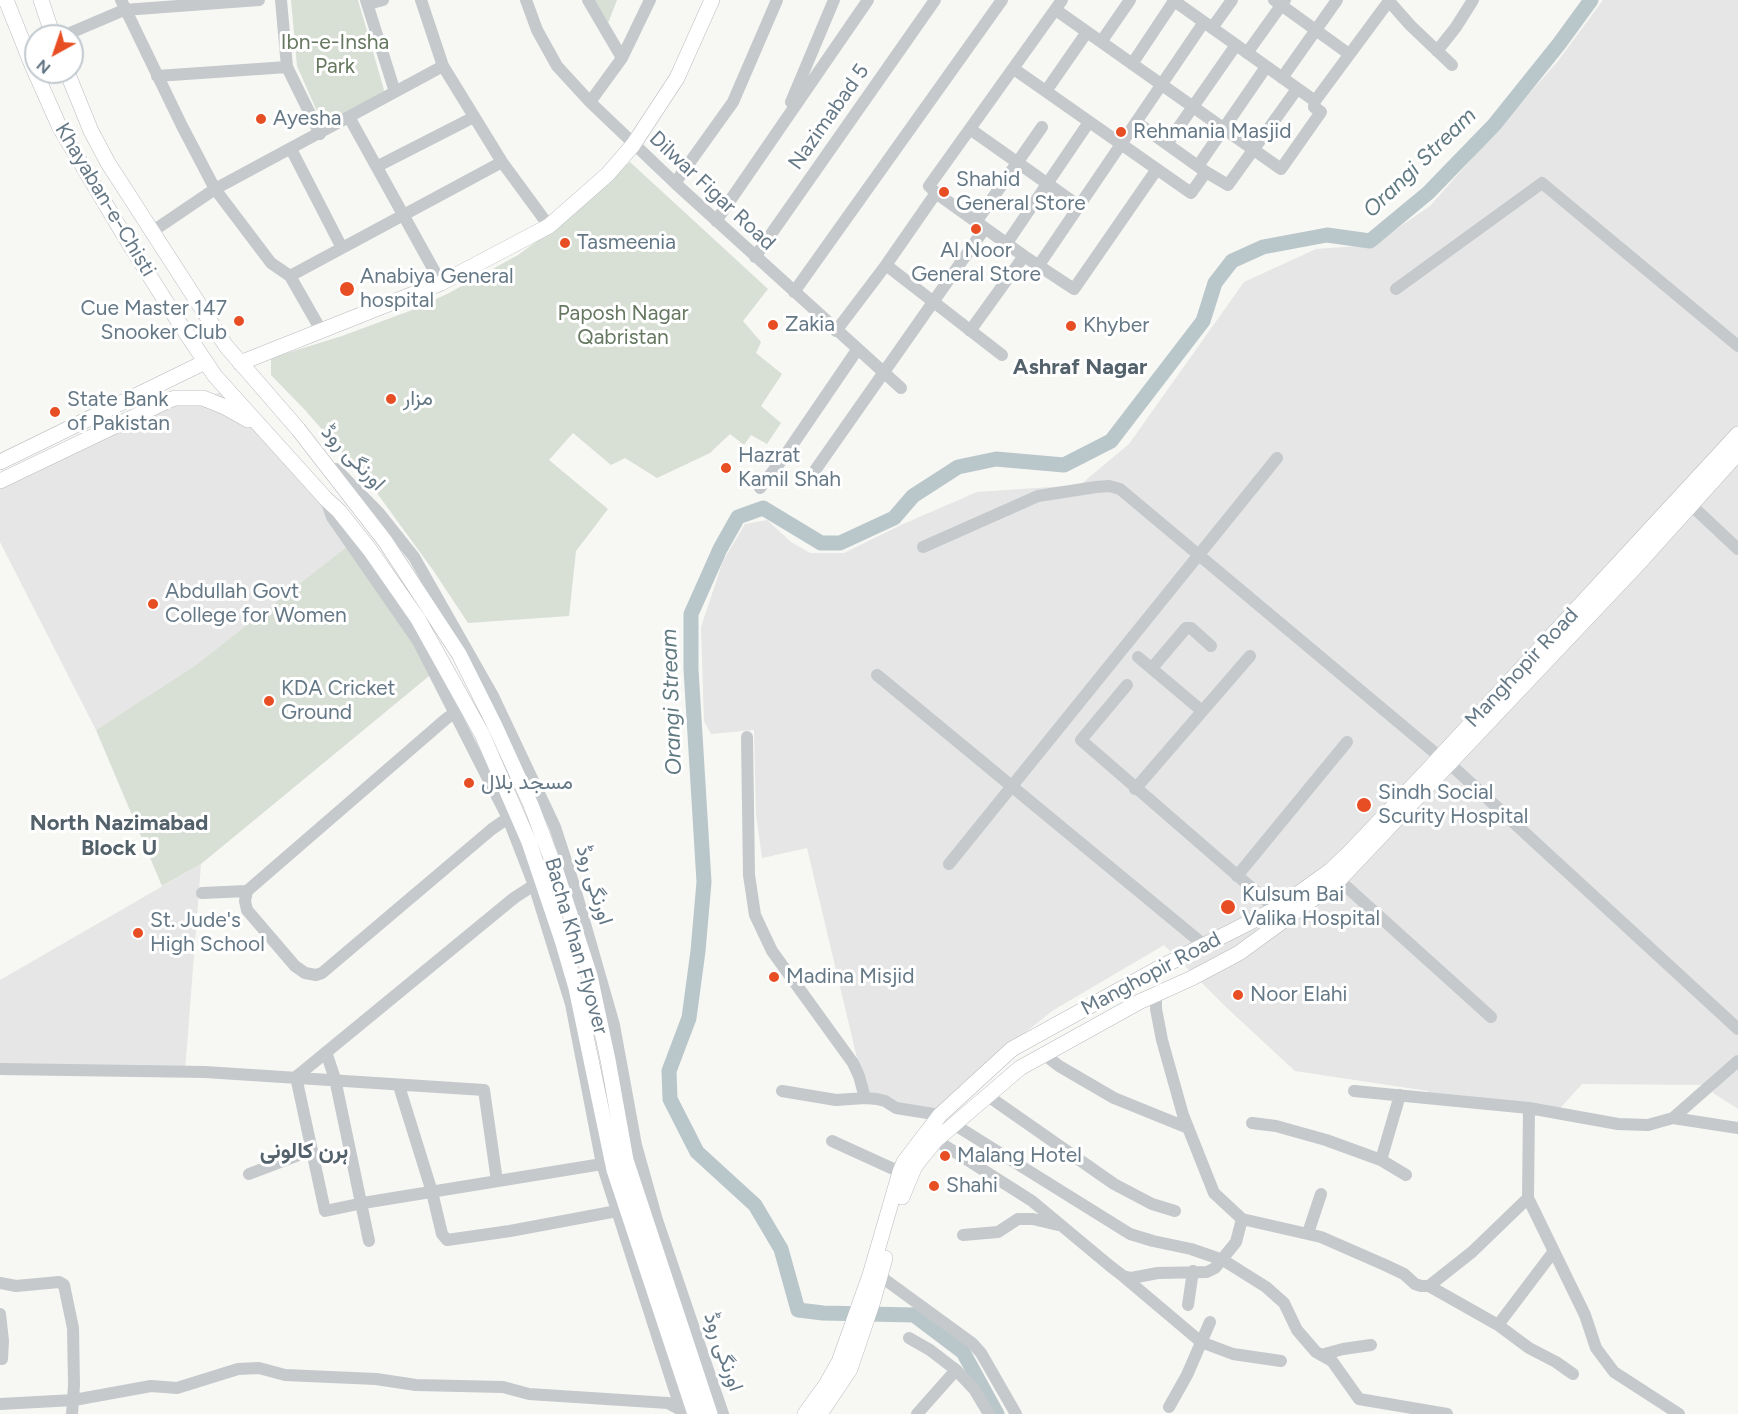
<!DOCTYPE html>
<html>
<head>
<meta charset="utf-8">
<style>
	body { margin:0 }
	#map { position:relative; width:1738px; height:1414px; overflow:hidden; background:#f7f7f4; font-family:Figtree,sans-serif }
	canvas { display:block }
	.north { position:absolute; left:24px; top:24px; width:60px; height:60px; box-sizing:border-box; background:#fff; border:2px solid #c1c9cf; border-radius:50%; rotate:220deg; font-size:16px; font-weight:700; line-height:24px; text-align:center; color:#657886 }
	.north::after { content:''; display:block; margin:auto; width:21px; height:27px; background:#e84e23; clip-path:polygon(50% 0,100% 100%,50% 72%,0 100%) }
</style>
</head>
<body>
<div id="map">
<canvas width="1738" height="1414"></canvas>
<div class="north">N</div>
</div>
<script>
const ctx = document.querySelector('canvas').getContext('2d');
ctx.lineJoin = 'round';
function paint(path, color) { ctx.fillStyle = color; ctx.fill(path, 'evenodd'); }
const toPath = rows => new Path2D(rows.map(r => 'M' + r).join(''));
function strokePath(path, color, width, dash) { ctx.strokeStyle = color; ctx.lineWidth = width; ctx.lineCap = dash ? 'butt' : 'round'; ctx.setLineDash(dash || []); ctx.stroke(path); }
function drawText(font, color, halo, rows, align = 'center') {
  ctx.font = font + ' Figtree,Vazirmatn,sans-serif'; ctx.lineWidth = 6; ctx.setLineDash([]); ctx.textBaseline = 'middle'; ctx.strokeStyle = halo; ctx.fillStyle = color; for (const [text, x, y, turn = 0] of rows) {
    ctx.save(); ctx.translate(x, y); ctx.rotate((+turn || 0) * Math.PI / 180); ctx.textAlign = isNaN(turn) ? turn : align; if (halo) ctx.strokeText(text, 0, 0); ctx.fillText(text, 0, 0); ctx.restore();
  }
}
const built = toPath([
	[1603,0,1738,0,1738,1109,1713,1093,1713,1085,1582,1084,1554,1115,1421,1100,1428,1091,1295,1071,1228,1009,1164,945,1052,1011,963,1083,936,1112,867,1100,807,848,762,858,756,814,754,730,711,734,704,721,701,627,723,561,745,524,767,520,791,542,810,553,844,553,901,525,977,492,1080,485,1129,444,1244,282,1316,249,1373,245,1430,206,1558,61],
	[224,392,354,541,196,665,96,730,0,542,0,479,146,407],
	[201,864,185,1071,0,1069,0,980]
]);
const green = toPath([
	[291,0,358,0,384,90,383,94,323,125,297,66],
	[595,0,617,0,608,23,595,1],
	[630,162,768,289,743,321,761,342,756,353,782,374,761,406,781,423,767,444,751,435,744,445,730,434,710,453,657,478,625,458,611,465,573,433,549,460,608,509,576,551,569,616,468,623,433,570,374,489,305,410,271,375,271,358,342,336,415,309,449,293,518,255,571,216],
	[354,541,434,672,201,864,162,886,96,730,196,665]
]);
const river = toPath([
	[997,1414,963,1352,914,1315,823,1313,798,1310,781,1249,755,1205,697,1152,670,1099,669,1071,689,1018,698,951,704,882,691,669,691,614,720,549,738,517,763,508,821,543,840,543,894,518,913,496,958,467,996,459,1064,465,1111,441,1203,321,1215,283,1232,261,1263,247,1327,235,1370,241,1428,193,1494,125,1559,44,1591,0]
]);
const minor = toPath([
	[121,0,182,126,215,189,271,263,290,276,322,332],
	[281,0,287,67,320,134],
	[366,0,395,92],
	[421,0,443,66,502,162,549,226],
	[526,0,537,30,557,66,590,102,675,183,901,388],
	[588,0,622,58],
	[1062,0,929,186,936,193,1024,256,1074,289,1157,169],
	[1274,0,1349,54],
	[1388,0,1410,25,1452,65],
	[368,4,383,0],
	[1056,10,1281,169,1321,112,1314,107,1315,101,1173,0],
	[1212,28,1232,0],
	[63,36,124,10,259,0],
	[1101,42,1130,0],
	[1437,51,1456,27,1473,0],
	[1247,53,1285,0],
	[1132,64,1174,1],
	[1014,69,1191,193,1206,172,1136,122],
	[157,76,287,67],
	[1282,78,1337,0],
	[1046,91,1087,32],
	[1315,101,1389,1],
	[590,102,622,58,650,0],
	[791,102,834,0],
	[349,117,441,283],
	[970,129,1079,206],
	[1167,144,1236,45],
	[291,149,342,248],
	[378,166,474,117],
	[1198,166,1266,67],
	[1206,172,1228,185,1297,89],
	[675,183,733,102,777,0],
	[716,221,868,0],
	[976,222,1042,127],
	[153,231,215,189,443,66],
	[1007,243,1089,122],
	[755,257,935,0],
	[886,265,1002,355],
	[1039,265,1204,22],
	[290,276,502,162],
	[1396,289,1542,183,1738,346],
	[794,292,1002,0],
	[836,331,886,265,936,193],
	[970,331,1024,256],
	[336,469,379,513,414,557,493,696,555,827,573,882,614,1025,636,1145,657,1220,723,1414],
	[816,469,985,228],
	[760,488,784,457,857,350],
	[326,500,332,517,418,641,508,818,534,885,571,1004,602,1164,681,1410],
	[1691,505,1738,549],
	[923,547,1038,496,1096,487,1109,486,1120,489,1440,757],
	[1138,657,1202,711],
	[1152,668,1186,628,1191,628,1211,646],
	[877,675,1204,945],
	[1127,685,1081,740,1276,909],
	[455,713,447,718,247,891,245,901,247,910,295,966,305,973,316,975,322,973,492,829,508,818],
	[747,737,749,875,755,915,772,951,853,1063,859,1076,865,1098],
	[1450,764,1738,1029],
	[1135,789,1250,656],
	[949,864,1277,458],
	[1237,876,1347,742],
	[1339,880,1491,1017],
	[202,893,247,891],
	[1156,994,1156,1009,1162,1040,1183,1115,1214,1193,1242,1219,1321,1237,1385,1265,1404,1274,1415,1284,1421,1286,1429,1286,1472,1252,1528,1198],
	[326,1052,335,1079,369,1241],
	[1045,1055,1059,1066,1114,1098,1188,1128],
	[0,1069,205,1072,484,1090,497,1181],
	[296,1077,325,1211,363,1203,602,1164],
	[296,1077,514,898,534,885],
	[399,1086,432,1192,442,1234,447,1240,510,1231,617,1211],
	[782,1091,836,1100,865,1098,877,1099,885,1101,896,1108,940,1115],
	[1354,1091,1529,1108,1618,1124,1648,1125,1673,1118,1738,1128],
	[988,1096,1114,1184,1152,1204,1175,1211],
	[1529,1108,1528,1198,1585,1315,1596,1348,1614,1372,1679,1414],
	[1673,1118,1738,1061],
	[1252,1123,1276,1126,1326,1140,1381,1160,1406,1175],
	[955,1125,1130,1234,1153,1241,1191,1249,1223,1260,1266,1287,1284,1303,1297,1330,1303,1337,1316,1352,1332,1361,1359,1399,1447,1414],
	[936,1140,1032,1201,1110,1266,1123,1276,1131,1278,1158,1273,1207,1272,1215,1268,1236,1242,1242,1219],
	[832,1141,900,1172],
	[1381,1160,1400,1095],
	[249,1174,312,1150],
	[1308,1233,1321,1194],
	[963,1235,998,1232,1018,1219,1033,1219,1058,1225],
	[880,1276,972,1343,981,1353,1016,1414],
	[1124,1277,1201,1342,1233,1354,1281,1361],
	[0,1283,16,1286,59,1282,64,1285,73,1328,74,1385,72,1414],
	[1429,1286,1498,1325,1529,1348,1556,1362,1573,1374],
	[1188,1305,1193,1271],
	[0,1314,3,1341,2,1359],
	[1498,1325,1554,1251],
	[909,1338,930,1350,956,1370,974,1389,989,1414],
	[1321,1355,1343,1349,1371,1345],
	[0,1404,74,1400,151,1386,177,1388,238,1369,259,1368,285,1375,376,1379,416,1385,503,1387,529,1394,668,1403,681,1410],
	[1169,1407,1187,1375,1210,1322],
	[917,1414,956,1370]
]);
const major = toPath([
	[6,0,32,65,60,128,127,240,180,324,215,376,326,499,339,511,370,550,418,619,482,734,529,842,562,940,576,988,614,1170,695,1414],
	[41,0,53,36],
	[67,72,91,131,108,163,226,346,298,429,385,541,459,654,495,726,531,805,556,871,590,976,608,1060,626,1160,710,1414],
	[240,363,441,283,549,226,608,174,633,145,677,78,712,0],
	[0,462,205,362],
	[0,481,167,401,175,398,203,398,225,407,248,420],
	[902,1197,915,1166,936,1140,1020,1068,1139,1002,1192,978,1239,953,1339,880,1639,563,1738,453],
	[805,1414,826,1385,839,1362,870,1275,900,1172,904,1162,940,1115,1012,1049,1159,968,1280,907,1331,870,1349,853,1427,771,1738,434],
	[820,1414,850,1369,873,1301,885,1258]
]);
const markers = [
	[261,119,6,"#e84e23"],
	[1121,132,6,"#e84e23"],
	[944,192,6,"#e84e23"],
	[976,229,6,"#e84e23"],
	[565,243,6,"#e84e23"],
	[347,289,8,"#e84e23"],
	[239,321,6,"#e84e23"],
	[773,325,6,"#e84e23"],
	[1071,326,6,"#e84e23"],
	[391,399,6,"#e84e23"],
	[55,412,6,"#e84e23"],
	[726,468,6,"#e84e23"],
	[153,604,6,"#e84e23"],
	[269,701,6,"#e84e23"],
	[469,783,6,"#e84e23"],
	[1364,805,8,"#e84e23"],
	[1228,907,8,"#e84e23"],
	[138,933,6,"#e84e23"],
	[774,977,6,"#e84e23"],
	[1238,995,6,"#e84e23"],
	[945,1156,6,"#e84e23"],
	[934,1186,6,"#e84e23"]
];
const parkNames = [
	["Ibn-e-Insha",335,43],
	["Park",335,67],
	["Paposh Nagar",623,314],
	["Qabristan",623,338]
];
const streetNames = [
	["Nazimabad 5",829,117,-55],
	["Dilwar Figar Road",712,191,43],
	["Khayaban-e-Chisti",105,200,59],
	["اورنگی روڈ",353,458,46],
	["Manghopir Road",1522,668,-47],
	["اورنگی روڈ",594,885,73],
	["Bacha Khan Flyover",576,946,74],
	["Manghopir Road",1151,974,-28],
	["اورنگی روڈ",723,1352,71]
];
const poiNames = [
	["Ayesha",273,119],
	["Rehmania Masjid",1133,132],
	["Shahid",956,180],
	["General Store",956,204],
	["Tasmeenia",577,243],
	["Al Noor",976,251,"center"],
	["General Store",976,275,"center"],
	["Anabiya General",360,277],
	["hospital",360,301],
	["Cue Master 147",227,309,"right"],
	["Snooker Club",227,333,"right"],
	["Zakia",785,325],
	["Khyber",1083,326],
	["مزار",403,399],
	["State Bank",67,400],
	["of Pakistan",67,424],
	["Hazrat",738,456],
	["Kamil Shah",738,480],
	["Abdullah Govt",165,592],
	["College for Women",165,616],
	["KDA Cricket",281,689],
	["Ground",281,713],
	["مسجد بلال",481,783],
	["Sindh Social",1378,793],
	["Scurity Hospital",1378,817],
	["Kulsum Bai",1242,895],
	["Valika Hospital",1242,919],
	["St. Jude's",150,921],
	["High School",150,945],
	["Madina Misjid",786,977],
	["Noor Elahi",1250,995],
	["Malang Hotel",957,1156],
	["Shahi",946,1186]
];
const waterNames = [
	["Orangi Stream",1420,163,-44],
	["Orangi Stream",672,702,-92]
];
const neighbourhoodNames = [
	["Ashraf Nagar",1080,368],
	["North Nazimabad",119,824],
	["Block U",119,849],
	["ہرن کالونی",304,1152]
];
paint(built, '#e5e6e5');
paint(green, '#d8dfd5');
strokePath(river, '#bac7ca', 15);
strokePath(major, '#b8bcc0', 16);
strokePath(minor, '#c5c9cc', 12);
strokePath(major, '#fff', 15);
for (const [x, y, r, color] of markers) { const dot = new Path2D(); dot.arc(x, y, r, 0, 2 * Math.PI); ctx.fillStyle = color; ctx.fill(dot); strokePath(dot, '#fff', 2); }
drawText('21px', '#667860', '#fff', parkNames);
drawText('21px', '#657886', '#fff', streetNames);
drawText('21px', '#657886', '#fff', poiNames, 'left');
drawText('italic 22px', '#617a82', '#fff', waterNames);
drawText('bold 22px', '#53616b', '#fff', neighbourhoodNames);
</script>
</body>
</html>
